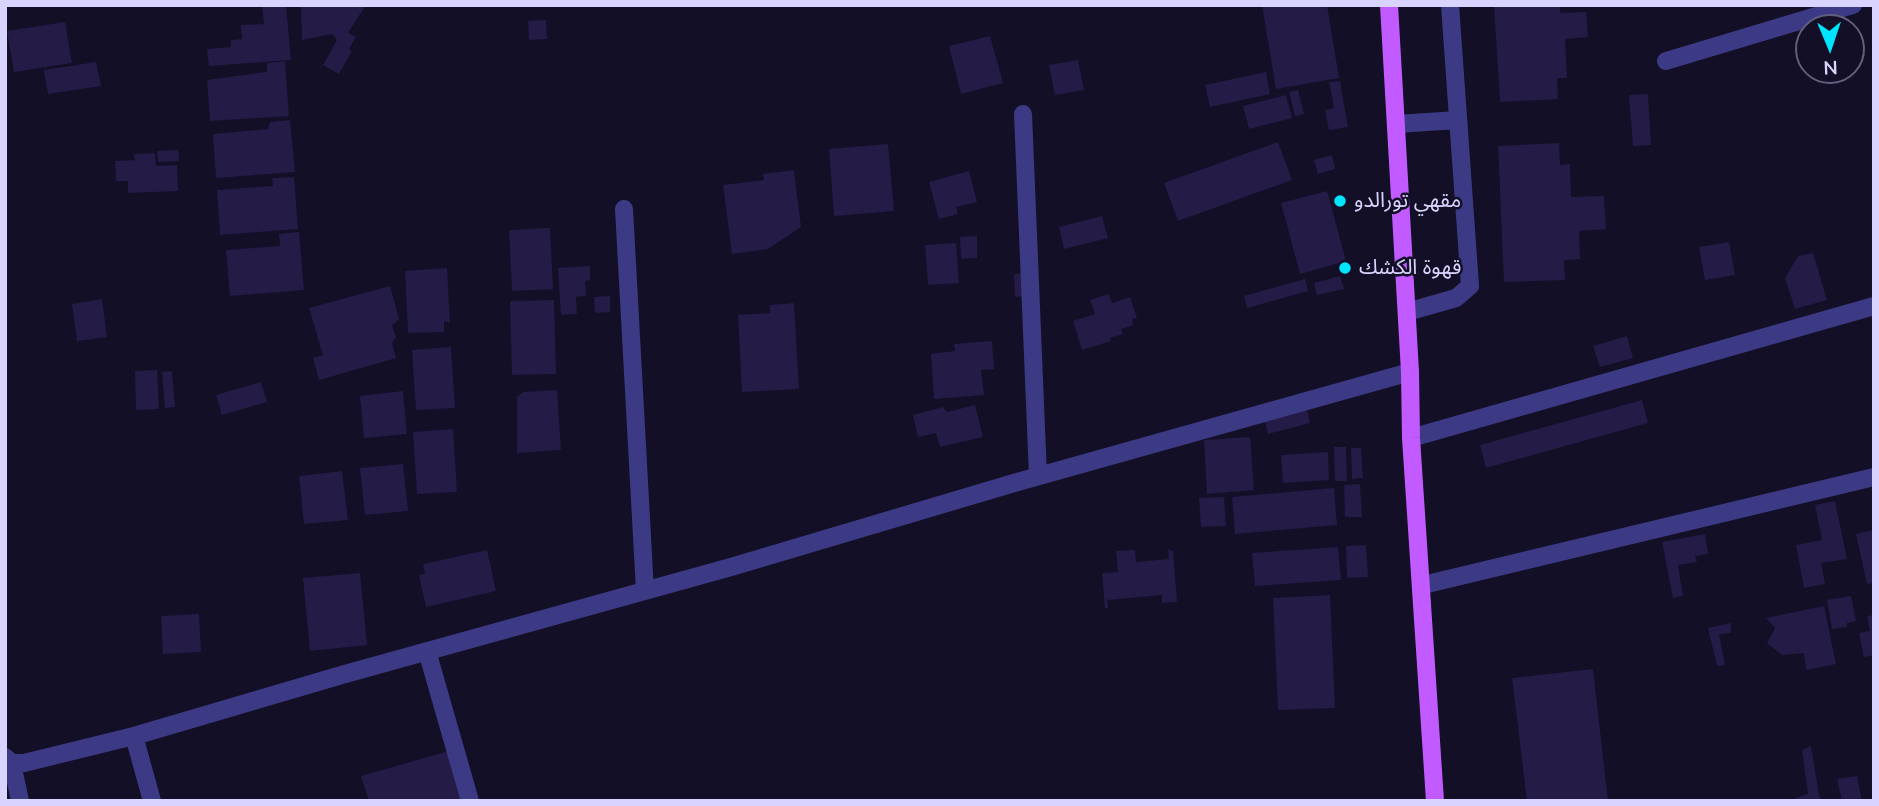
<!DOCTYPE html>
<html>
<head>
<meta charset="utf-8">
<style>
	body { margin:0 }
	#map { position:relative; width:1879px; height:806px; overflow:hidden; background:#130f26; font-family:Mulish,sans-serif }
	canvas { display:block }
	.frame { position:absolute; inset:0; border:7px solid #d9d4ff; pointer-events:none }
	.north { position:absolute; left:1795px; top:14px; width:70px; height:70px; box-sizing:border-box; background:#130f26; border:2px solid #625e7d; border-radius:50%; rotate:178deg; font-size:19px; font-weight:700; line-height:28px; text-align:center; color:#d9d4ff }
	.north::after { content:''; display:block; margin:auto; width:24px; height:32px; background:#00e5ff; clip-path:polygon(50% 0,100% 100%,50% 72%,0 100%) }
</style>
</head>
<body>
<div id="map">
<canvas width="1879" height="806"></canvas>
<div class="frame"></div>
<div class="north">N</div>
</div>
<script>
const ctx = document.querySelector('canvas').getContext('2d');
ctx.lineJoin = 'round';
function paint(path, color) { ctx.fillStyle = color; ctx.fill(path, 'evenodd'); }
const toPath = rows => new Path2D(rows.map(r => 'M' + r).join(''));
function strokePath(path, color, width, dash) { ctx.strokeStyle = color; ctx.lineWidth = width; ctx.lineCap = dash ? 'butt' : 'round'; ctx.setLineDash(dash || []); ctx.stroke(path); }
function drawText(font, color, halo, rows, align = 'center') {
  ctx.font = font + ' Mulish,"Noto Sans Arabic",sans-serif'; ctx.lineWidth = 5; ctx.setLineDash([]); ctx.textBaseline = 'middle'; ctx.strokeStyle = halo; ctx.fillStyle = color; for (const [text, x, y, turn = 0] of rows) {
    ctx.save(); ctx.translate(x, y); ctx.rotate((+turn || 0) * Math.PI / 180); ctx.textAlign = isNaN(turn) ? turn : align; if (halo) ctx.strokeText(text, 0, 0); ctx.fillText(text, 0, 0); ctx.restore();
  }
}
const building = toPath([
	[262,5,286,5,291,60,209,66,207,49,231,47,231,40,242,39,241,25,264,24],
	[301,5,360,5,364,8,348,33,356,37,349,49,352,51,339,74,323,65,337,40,332,34,302,40],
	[1262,5,1327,5,1339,78,1276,89],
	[1494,5,1560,5,1560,13,1586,12,1588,37,1565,39,1567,78,1557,78,1558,99,1500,102],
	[546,20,547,39,529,40,528,21],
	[65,22,72,63,14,72,7,31],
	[990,36,1003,83,961,94,949,46],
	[1078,60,1084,90,1055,95,1049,65],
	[285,61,289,116,210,121,207,80,267,72,267,63],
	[96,62,101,86,48,94,44,70],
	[1266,72,1270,94,1210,107,1205,85],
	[1340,81,1348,127,1329,130,1325,110,1334,108,1329,82],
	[1298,90,1304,114,1295,116,1289,92],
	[1648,94,1651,145,1633,146,1629,95],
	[1286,95,1292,118,1249,129,1243,106],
	[290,120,295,172,216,178,213,134,268,129,270,122],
	[1278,142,1292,180,1178,221,1164,183],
	[1559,143,1560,165,1570,164,1571,197,1604,196,1606,229,1579,231,1580,259,1564,260,1565,280,1504,282,1498,146],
	[888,144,894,211,834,216,829,149],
	[178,150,179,161,158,162,157,151],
	[155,153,156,166,177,165,178,191,128,193,128,181,116,181,115,161,135,160,134,154],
	[1332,155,1335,169,1318,174,1314,160],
	[794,170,801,227,768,249,732,254,723,185,764,180,763,174],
	[969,171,977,202,956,207,958,214,939,219,929,182],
	[294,177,298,229,220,235,217,190,273,186,272,178],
	[1327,191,1346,261,1300,274,1281,203],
	[1102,216,1108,238,1064,249,1059,227],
	[550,228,553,289,512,291,509,230],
	[299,232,304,290,230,296,226,250,280,246,279,234],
	[977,236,977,258,961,259,960,237],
	[1729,242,1735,275,1705,280,1699,247],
	[956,243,959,283,928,285,925,245],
	[1813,253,1827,300,1795,309,1785,278,1798,256],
	[590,266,590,280,585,281,586,296,576,297,577,314,561,315,558,268],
	[447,268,450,323,444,321,444,332,408,333,405,271],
	[1025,273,1027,296,1015,297,1014,274],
	[1340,276,1344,289,1317,295,1314,283],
	[1305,279,1308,291,1247,308,1244,296],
	[390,286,399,319,392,326,396,337,392,343,396,358,319,380,313,358,323,355,309,308],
	[1109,294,1112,303,1130,297,1137,318,1132,319,1133,325,1121,329,1123,334,1110,338,1111,341,1082,350,1073,321,1095,314,1090,300],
	[610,296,610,312,595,313,594,297],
	[102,299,107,337,77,341,72,304],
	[554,300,556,374,512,375,510,301],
	[794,303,799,389,742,392,738,315,770,313,770,305],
	[1627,336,1633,358,1600,367,1593,346],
	[992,341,994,369,981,370,984,395,934,399,931,354,955,351,954,344],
	[451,347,455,408,416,410,412,350],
	[157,370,159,409,136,410,135,371],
	[172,371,175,407,165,408,162,372],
	[261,382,267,402,222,415,216,395],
	[557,390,561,450,517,453,517,397,523,392],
	[403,391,407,434,364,438,360,396],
	[1642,400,1648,423,1486,468,1480,445],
	[1305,401,1310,423,1268,434,1262,412],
	[975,405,983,437,940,447,936,433,918,437,913,415,943,407,947,412],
	[453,429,457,492,417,494,413,432],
	[1250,437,1254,490,1207,494,1204,440],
	[1334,447,1346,447,1347,481,1335,481],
	[1351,448,1361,448,1363,478,1352,479],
	[1328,452,1329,480,1283,483,1281,455],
	[403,464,408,511,365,515,360,468],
	[342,471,348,520,304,524,299,476],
	[1360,484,1362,517,1345,517,1344,485],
	[1334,488,1337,525,1235,534,1232,497],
	[1224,497,1226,526,1201,527,1199,498],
	[1835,501,1847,559,1821,563,1825,584,1804,588,1796,545,1822,540,1815,505],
	[1874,530,1874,583,1867,584,1856,534],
	[1705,534,1708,554,1695,556,1697,562,1678,565,1683,596,1673,598,1662,542],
	[1366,545,1368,577,1347,578,1346,546],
	[1338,547,1341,580,1255,586,1252,553],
	[1168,549,1173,551,1177,602,1162,603,1162,595,1107,600,1108,608,1105,608,1102,573,1118,572,1116,551,1135,550,1136,562,1169,559],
	[487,550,496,591,426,607,419,575,425,574,423,564],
	[360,573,367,645,310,651,303,578],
	[1330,595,1335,708,1278,710,1273,598],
	[1851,596,1856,621,1847,623,1847,627,1832,629,1827,600],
	[1824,606,1836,664,1806,670,1804,653,1782,655,1767,643,1775,628,1766,618],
	[199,614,201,652,163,654,161,616],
	[1874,615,1874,655,1864,657,1859,633,1870,631,1867,616],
	[1731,623,1731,633,1719,634,1725,665,1717,666,1708,628],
	[1593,669,1608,801,1527,801,1512,678],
	[1811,746,1819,795,1822,801,1794,801,1796,798,1808,794,1802,750],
	[449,751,464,801,369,801,361,776],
	[1857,776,1862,801,1842,801,1837,779]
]);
const minor = toPath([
	[1666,61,1853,5],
	[1023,114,1038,476],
	[1396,124,1458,120],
	[624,209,645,591],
	[1407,312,1456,298,1470,286,1450,5],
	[1411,438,1874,306],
	[1423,585,1874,477],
	[427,651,470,801],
	[134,736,152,801],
	[5,757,12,763,24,763,134,736,345,674,731,567,1014,483,1410,372],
	[5,762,12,763,20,801]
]);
const major = toPath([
	[1389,5,1410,372,1411,438,1435,801]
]);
const markers = [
	[1340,201,7,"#00e5ff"],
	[1345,268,7,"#00e5ff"]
];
const poiNames = [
	["مقهي تورالدو",1354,201],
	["قهوة الكشك",1359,268]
];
paint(building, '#241b47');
strokePath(minor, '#3d3a85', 18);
strokePath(major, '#c25bff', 18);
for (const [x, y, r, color] of markers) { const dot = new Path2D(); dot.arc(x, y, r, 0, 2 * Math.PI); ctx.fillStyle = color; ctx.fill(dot); strokePath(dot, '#130f26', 2.5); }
drawText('21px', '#d9d4ff', '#130f26', poiNames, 'left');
</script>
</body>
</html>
